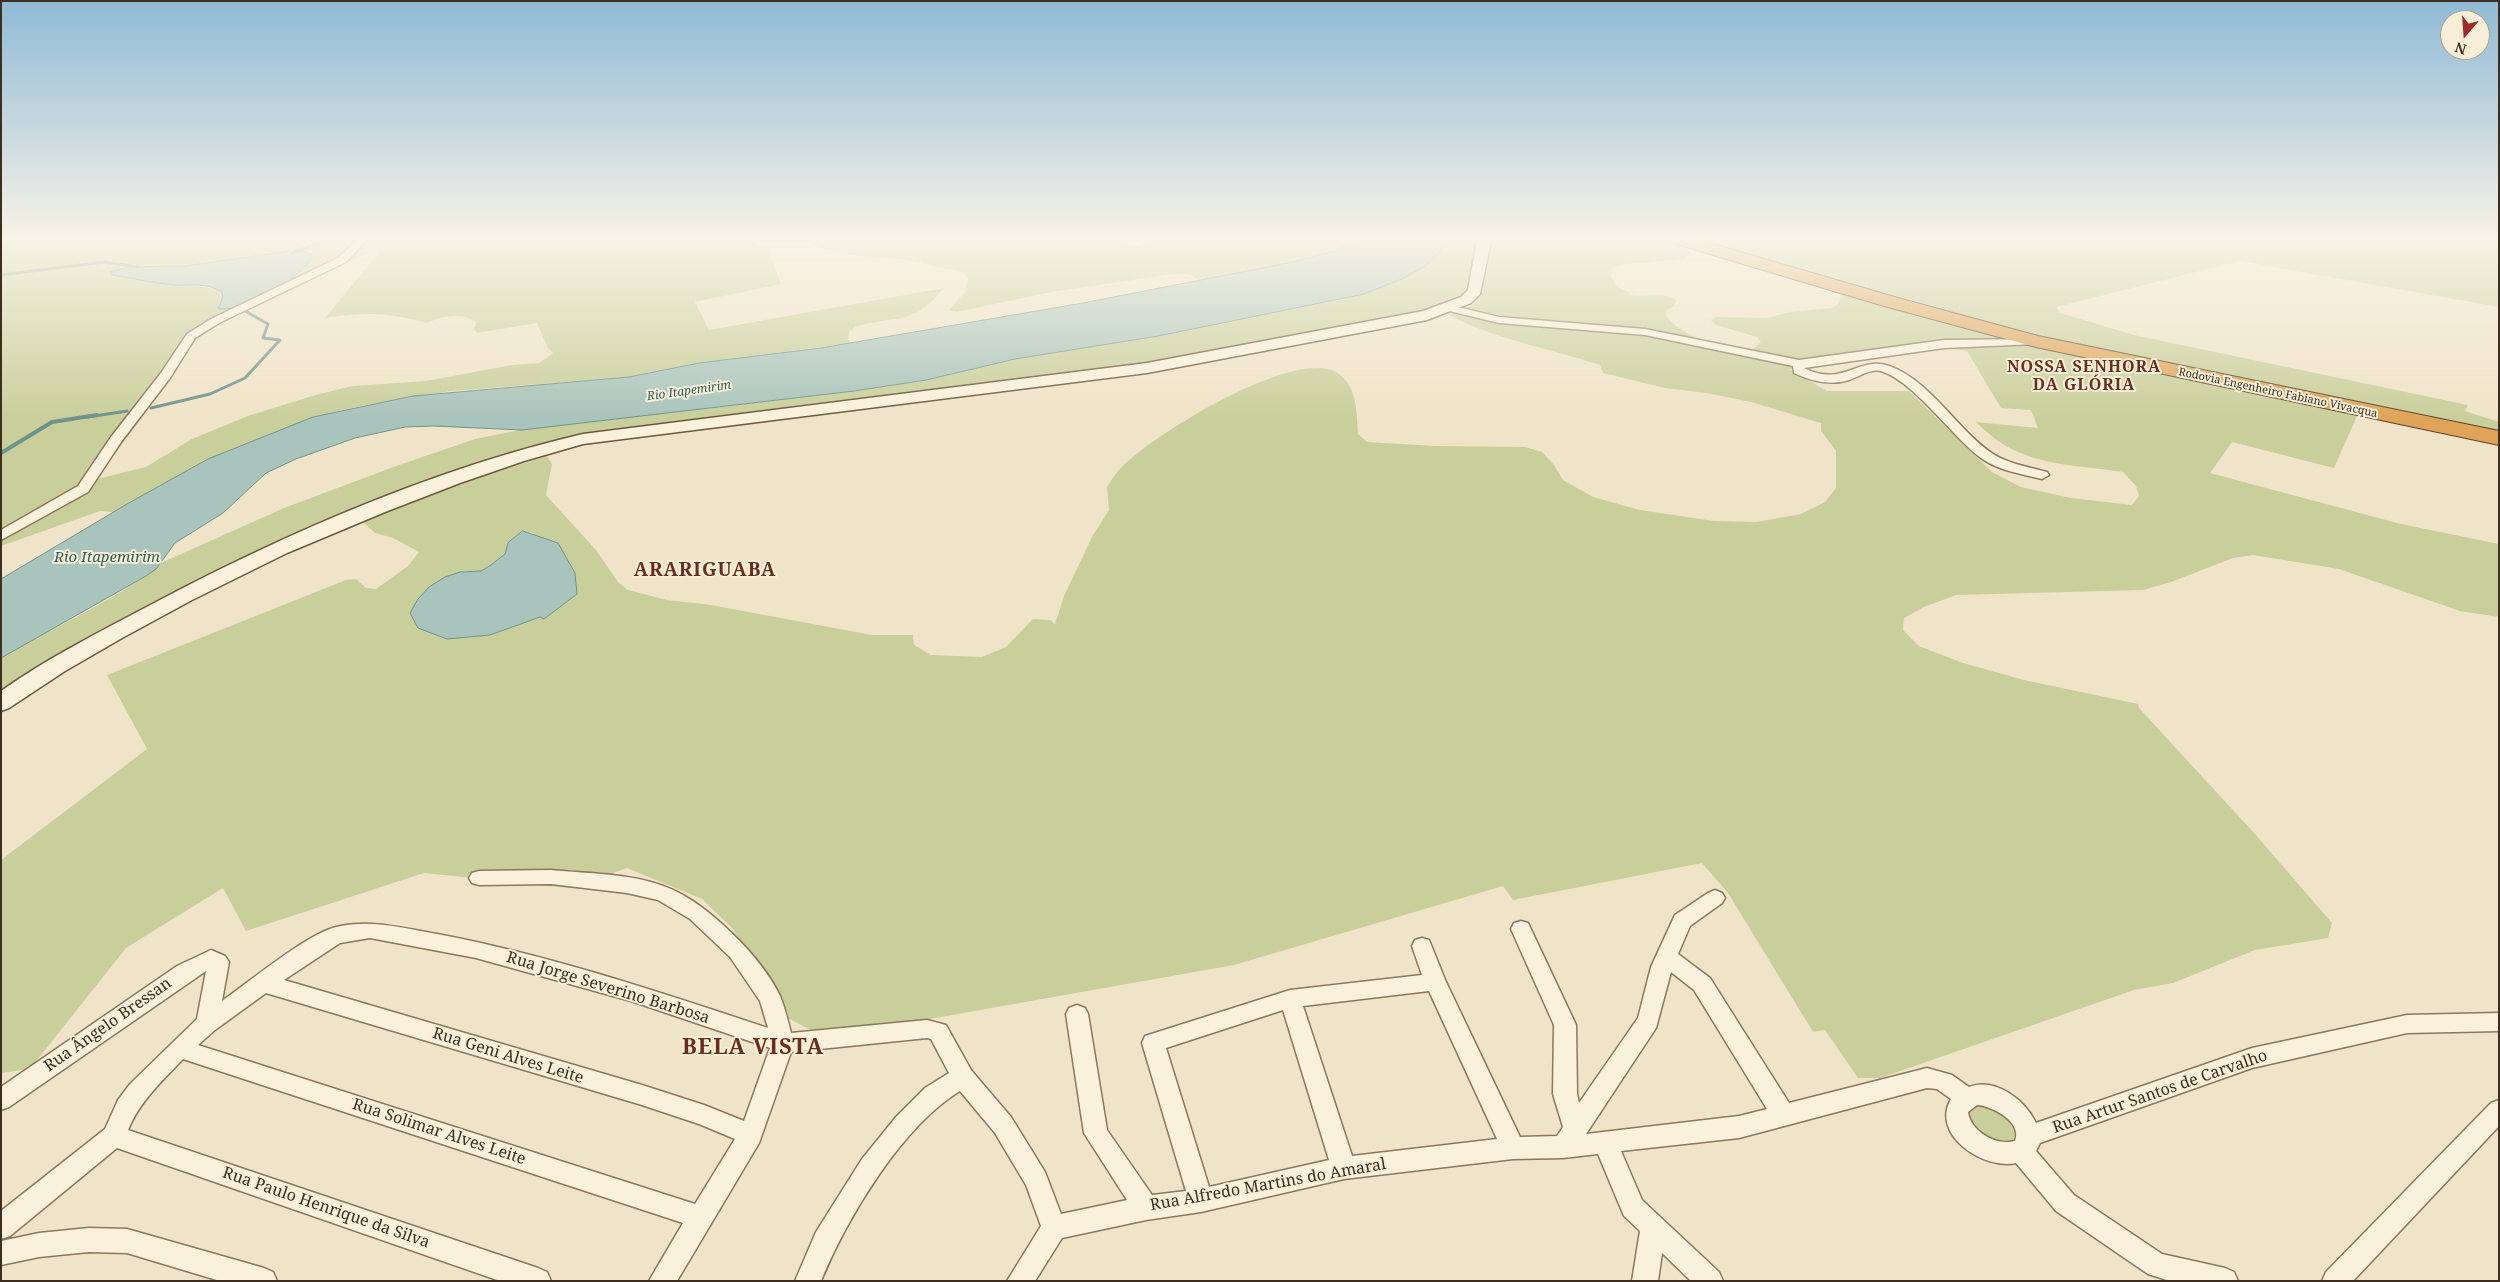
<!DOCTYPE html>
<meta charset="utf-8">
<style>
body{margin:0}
#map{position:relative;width:2500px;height:1282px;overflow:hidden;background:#f0e4c8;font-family:"Noto Serif",serif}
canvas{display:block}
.frame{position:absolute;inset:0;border:2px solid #3d2e20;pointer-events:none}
.north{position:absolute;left:2440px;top:10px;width:50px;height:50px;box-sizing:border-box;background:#f7eed8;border:1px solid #ada18e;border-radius:50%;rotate:198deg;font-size:14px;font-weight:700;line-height:20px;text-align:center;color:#3d2e20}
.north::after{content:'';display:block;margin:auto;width:18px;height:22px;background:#9e2a2b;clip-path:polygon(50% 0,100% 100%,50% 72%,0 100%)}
</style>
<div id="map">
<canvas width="2500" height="1282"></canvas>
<div class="frame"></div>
<div class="north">N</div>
</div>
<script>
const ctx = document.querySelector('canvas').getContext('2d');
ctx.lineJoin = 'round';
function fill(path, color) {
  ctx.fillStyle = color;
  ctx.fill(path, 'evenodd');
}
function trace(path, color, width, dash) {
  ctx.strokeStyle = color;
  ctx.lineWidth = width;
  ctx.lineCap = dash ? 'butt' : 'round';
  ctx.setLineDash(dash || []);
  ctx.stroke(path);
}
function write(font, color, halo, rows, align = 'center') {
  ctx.font = font + ' "Noto Serif",serif';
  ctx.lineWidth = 4;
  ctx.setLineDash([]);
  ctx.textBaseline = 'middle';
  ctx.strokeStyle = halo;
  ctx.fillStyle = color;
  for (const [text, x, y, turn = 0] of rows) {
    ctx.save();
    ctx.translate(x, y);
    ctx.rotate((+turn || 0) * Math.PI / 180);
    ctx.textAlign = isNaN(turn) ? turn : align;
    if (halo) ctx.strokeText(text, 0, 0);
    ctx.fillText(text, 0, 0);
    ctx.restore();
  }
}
const green = new Path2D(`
 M 1,240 L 752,240 L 768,250 L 781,284 L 695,302 L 709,330 L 944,288 C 911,328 897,314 855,327 L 849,332 L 848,339 L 851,343 L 699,363 L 629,377 L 451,391 L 361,406 L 313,417 L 208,459 L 113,512 L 100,511 L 1,546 ZM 292,251 L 305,268 L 284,285 L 218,308 L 223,297 L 222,292 L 217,289 L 112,275 L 116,269 L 185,266 ZM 379,252 L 325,318 C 366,312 387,312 427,323 C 440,316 463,312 476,322 L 474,329 L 477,333 L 537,323 L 548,348 L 553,353 L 539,363 L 512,365 L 426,381 L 352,386 L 312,396 L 248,416 L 192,439 L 146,467 L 97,479 L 163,387 L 197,331 L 364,255 Z
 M 806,240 L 1121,240 L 1133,246 L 1160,240 L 1356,240 C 1308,265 1251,272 1198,281 L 1190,274 L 1173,274 L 1051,292 L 957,312 L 949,310 L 965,292 L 968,279 L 964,272 C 946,270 929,264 911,261 C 871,254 844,261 806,240 Z
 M 1448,240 L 1474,240 L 1469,291 L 1453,306 L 1195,358 L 572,442 L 213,573 L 111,626 L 1,695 L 1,658 C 42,633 86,614 127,588 C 139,580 152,573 161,563 L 284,508 L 399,465 L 475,439 L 541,426 L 760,402 L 926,380 L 1015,359 L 1158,336 L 1364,294 L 1402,279 L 1424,267 L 1439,253 Z
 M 1487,240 L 1669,240 L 1684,245 L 1690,252 L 1685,259 L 1627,264 L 1613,267 L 1611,277 L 1617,287 L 1629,292 L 1630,295 C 1645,298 1665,291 1676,300 L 1674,306 L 1667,310 L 1666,315 C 1679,337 1728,350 1753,349 L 1761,342 L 1757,337 L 1716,325 L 1711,320 L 1716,317 L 1767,318 L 1790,312 L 1832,308 L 1839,303 L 1841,292 C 2010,344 2184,379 2357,416 L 2334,468 L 2232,442 L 2210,473 L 2401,524 L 2499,544 L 2499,617 L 2460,611 L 2339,569 L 2253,555 L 2233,558 L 2171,582 L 2143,590 L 1956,595 L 1924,607 L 1904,618 L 1903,630 L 1919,646 L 1963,663 L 2024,680 L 2138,704 L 2139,708 L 2255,834 L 2332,923 L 2328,938 L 2255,950 L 2173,983 L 2134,990 L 1880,1078 L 1858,1078 L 1825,1030 L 1813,1032 L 1728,893 L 1702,863 L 1513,900 L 1503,886 L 1234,965 L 924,1020 L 818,1034 L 786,1017 L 733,929 L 702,899 L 627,868 L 570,888 L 424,873 L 246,931 L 223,888 L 126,948 L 30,1069 L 1,1073 L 1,860 L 147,749 L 107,675 L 346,580 L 356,579 L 366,588 L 376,589 L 408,566 L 419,552 L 393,538 L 375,533 L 363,522 L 473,479 L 547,456 L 552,464 L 546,495 L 596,550 L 618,582 L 628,590 L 667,600 L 711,605 L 872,635 L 913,635 L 914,645 L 931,655 L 982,657 L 1006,647 L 1033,619 L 1050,620 L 1055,624 L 1064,596 L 1092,537 L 1109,510 L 1107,487 C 1112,480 1116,472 1123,466 C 1155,434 1292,349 1336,372 C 1357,384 1357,413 1358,434 L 1367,442 L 1435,446 L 1525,447 L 1542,452 L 1554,465 L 1563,480 L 1593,497 L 1640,510 L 1714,521 L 1757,522 L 1801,514 L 1825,502 L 1836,488 L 1836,451 L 1821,431 L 1821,423 L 1751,402 L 1707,393 L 1665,388 L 1603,373 L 1600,365 C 1549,348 1496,340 1449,315 L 1473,305 L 1482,295 ZM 1918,345 L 1967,351 L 2001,408 L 2031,410 L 2038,428 L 1975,422 C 1985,430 1995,440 2006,446 C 2041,466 2084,466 2123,472 L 2136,486 L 2139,496 L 2132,505 L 2071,498 L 2021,487 L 1992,472 L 1909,391 L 1827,391 L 1790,369 L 1869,357 ZM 523,531 L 533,533 L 577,594 L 544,618 L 540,617 L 490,635 L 460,572 L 481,571 L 491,565 L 505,554 L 508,543 Z
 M 1695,240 L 2499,240 L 2499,307 L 2240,261 L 2056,307 L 2060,313 L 2134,335 L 2468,405 L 2465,411 L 2499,422 L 2499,436 L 2064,344 L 1900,302 Z
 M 1976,1105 L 1991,1105 L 2016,1125 L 2017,1137 L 2014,1142 L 1992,1143 L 1971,1126 L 1968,1113 Z`);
const water = new Path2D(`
 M 1356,240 L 1448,240 L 1439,253 L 1424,267 L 1402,279 L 1364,294 L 1158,336 L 1015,359 L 926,380 L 854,391 L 522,430 L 434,426 L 405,427 L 355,438 L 296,459 L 266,473 L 223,513 L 175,543 L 156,569 L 146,576 L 1,658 L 1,579 L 127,504 L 208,459 L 313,417 L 413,396 L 629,377 L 699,363 L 821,348 L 1083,303 L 1293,262 L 1335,251 Z
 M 292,251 L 305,252 L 313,256 C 300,279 246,312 218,309 L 223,297 L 222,292 C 207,282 190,286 173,285 C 153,283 132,278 112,275 L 110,272 L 127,267 L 185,266 Z
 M 523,531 L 558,543 L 575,573 L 577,594 L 544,619 L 540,617 L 490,635 L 447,639 L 418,628 L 410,613 L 418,599 L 429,587 L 445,577 L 460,572 L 481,571 L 491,565 L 505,554 L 508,543 Z`);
const streamFar1 = new Path2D(`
 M 292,253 L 324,240
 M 1,275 L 104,262 L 138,267
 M 151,408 L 210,394 L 245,378 L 280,340 L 263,338 L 268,324 L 245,311
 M 88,417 L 127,411`);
const stream = new Path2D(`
 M 1,453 L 52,422 L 97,415`);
const street = new Path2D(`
 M 357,240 L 367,240 L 346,262 L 219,323 L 195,338 L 170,378 L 121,442 L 88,492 L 1,540 L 1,530 L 78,486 L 111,437 L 161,373 L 187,334 L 211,319 L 338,258 Z
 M 1449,305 L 1499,317 L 1645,329 L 1799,360 L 1944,340 L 2040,339 L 2042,341 L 2036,344 L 1944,348 L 1804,368 C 1844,388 1858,355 1889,366 C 1930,380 1957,430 1993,454 C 2009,464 2029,467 2047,472 L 2049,475 L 2042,479 C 2022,474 1999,471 1981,458 C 1952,437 1914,381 1881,371 C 1871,368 1858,377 1849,380 C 1830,386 1811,381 1794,373 L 1793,366 L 1645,335 L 1499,323 L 1445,310 L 1443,308 Z
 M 551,870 C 590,874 635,873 671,889 C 709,905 763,959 780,996 C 785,1008 788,1021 791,1033 L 927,1020 L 946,1025 L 971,1070 L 1011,1117 L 1045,1172 L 1061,1214 L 1127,1200 L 1084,1133 L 1066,1014 L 1069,1008 L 1077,1005 L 1085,1008 L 1088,1014 L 1107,1130 L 1152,1195 L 1186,1191 L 1142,1043 L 1145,1036 L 1290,990 L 1422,975 L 1412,946 L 1415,940 L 1422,938 L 1429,940 L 1446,982 L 1520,1137 L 1557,1136 L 1563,1127 L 1553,1094 L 1554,1025 L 1511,929 L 1514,923 L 1521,921 L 1528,923 L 1576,1025 L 1577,1094 L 1579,1103 L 1638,1018 L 1651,967 L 1675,915 L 1708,893 L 1715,890 L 1722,893 L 1725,898 L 1722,903 L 1690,926 L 1678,954 L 1710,978 L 1789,1103 L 1927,1068 L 1952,1075 L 1969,1087 C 1995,1077 2025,1100 2036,1123 L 2252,1048 L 2407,1015 L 2499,1013 L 2499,1031 L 2407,1033 L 2252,1068 L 2040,1143 L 2036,1151 L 2074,1195 L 2162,1254 L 2225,1268 L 2234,1272 L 2238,1281 L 2170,1281 L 2148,1274 L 2056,1211 L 2016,1163 C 1984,1170 1930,1135 1951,1099 L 1937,1089 L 1927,1088 L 1739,1138 L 1621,1151 L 1642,1200 L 1719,1272 L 1723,1281 L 1691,1281 L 1662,1253 L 1658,1281 L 1632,1281 L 1640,1231 L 1624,1216 L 1598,1154 L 1563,1158 L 1513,1159 L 1344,1179 L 1201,1212 L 1146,1220 L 1062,1238 L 1035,1281 L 1007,1281 L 1041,1226 L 1026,1185 L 995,1133 L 960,1091 C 902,1126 847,1218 821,1281 L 795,1281 L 816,1232 L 862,1159 L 896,1117 L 925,1088 L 949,1073 L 931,1039 L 927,1038 L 791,1052 L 759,1143 L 677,1281 L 649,1281 L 683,1223 L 183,1059 C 162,1081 140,1101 128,1130 L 538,1268 L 547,1272 L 551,1281 L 500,1281 L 117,1148 L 10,1236 L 1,1239 L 1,1211 L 105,1129 L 118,1100 L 130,1084 L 197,1019 L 206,971 L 9,1107 L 1,1110 L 1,1087 L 177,966 L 211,950 L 225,956 L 229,962 L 222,1001 C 249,982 307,934 336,927 C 371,919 402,928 437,934 C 549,955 659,992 768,1028 L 760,1001 L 730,957 L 690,919 L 658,900 L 627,893 L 551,884 L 479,885 L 472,883 L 469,878 L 472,873 L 479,871 ZM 370,938 L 476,958 L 631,1001 L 770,1048 L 744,1121 L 704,1105 L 642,1085 L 284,980 L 340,943 ZM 1671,972 L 1694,990 L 1767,1109 L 1739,1116 L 1586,1134 L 1656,1028 ZM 1429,991 L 1497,1139 L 1352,1156 L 1303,1006 ZM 266,993 L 642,1105 L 699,1124 L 735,1139 L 695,1204 L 198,1045 L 215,1030 ZM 1283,1010 L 1329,1160 L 1209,1187 L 1166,1048 ZM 1977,1105 C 1992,1106 2023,1122 2015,1141 C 1996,1146 1971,1132 1968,1112 Z
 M 2499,1100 L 2499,1126 L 2353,1281 L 2322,1281 L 2326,1272 L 2491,1103 Z
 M 89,1228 L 127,1229 L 264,1268 L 273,1272 L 277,1281 L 220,1281 L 127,1253 L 89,1252 L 39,1257 L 1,1265 L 1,1241 L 39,1233 Z`);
const secondary = new Path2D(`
 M 1477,240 L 1491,240 L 1480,294 L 1471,303 L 1427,320 L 1147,373 L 583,444 L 524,461 L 460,483 L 385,512 L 287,553 L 192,600 L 122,638 L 65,671 L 9,708 L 1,711 L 1,691 C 51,656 105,629 158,601 C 291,531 437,468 583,434 L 1147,363 L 1423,311 L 1461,297 L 1468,290 Z`);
const highway = new Path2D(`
 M 1673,240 L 1699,240 L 1898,298 L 2038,336 L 2499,431 L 2499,445 L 2036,347 L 1884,306 L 1676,244 Z`);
const farStreetnames = [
 ["Rodovia Engenheiro Fabiano Vivacqua",2278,393,12]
];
const farWaternames = [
 ["Rio Itapemirim",689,391,-8]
];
const waterNames = [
 ["Rio Itapemirim",107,558]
];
const farDistrictnames = [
 ["NOSSA SENHORA",2084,367],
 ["DA GLÓRIA",2084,385]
];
const nearStreetnames = [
 ["Rua Jorge Severino Barbosa",608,988,17],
 ["Rua Ângelo Bressan",108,1025,-35],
 ["Rua Geni Alves Leite",508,1056,17],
 ["Rua Artur Santos de Carvalho",2160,1092,-19],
 ["Rua Solimar Alves Leite",439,1132,18],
 ["Rua Alfredo Martins do Amaral",1268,1185,-10],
 ["Rua Paulo Henrique da Silva",326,1208,19]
];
const districtNames = [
 ["ARARIGUABA",705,571]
];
const nearDistrictnames = [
 ["BELA VISTA",753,1048]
];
fill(green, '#c9cf9b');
fill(water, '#a9c4bc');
trace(water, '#6f938a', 1);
trace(streamFar1, '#6f938a', 3);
trace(stream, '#6f938a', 4);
trace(street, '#8d765c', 3);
trace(secondary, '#6f573f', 3);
trace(highway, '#5b4430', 2);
fill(street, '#faf1dc');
fill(secondary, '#faf1dc');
fill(highway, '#e0a458');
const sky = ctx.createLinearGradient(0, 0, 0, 419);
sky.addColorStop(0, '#8fbad6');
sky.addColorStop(0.57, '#f8f3e6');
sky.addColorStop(1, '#f8f3e600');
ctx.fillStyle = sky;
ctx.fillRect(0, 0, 2500, 419);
write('11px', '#3d2e20', '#f7eed8', farStreetnames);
write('italic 12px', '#2f5d5a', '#f7eed8', farWaternames);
write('italic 15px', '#2f5d5a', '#f7eed8', waterNames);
ctx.letterSpacing = '1px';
write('bold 16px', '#6b2e1e', '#f7eed8', farDistrictnames);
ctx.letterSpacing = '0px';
write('16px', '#3d2e20', '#f7eed8', nearStreetnames);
ctx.letterSpacing = '1px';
write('bold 19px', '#6b2e1e', '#f7eed8', districtNames);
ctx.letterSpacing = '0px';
ctx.letterSpacing = '1px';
write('bold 22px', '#6b2e1e', '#f7eed8', nearDistrictnames);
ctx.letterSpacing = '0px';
</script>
